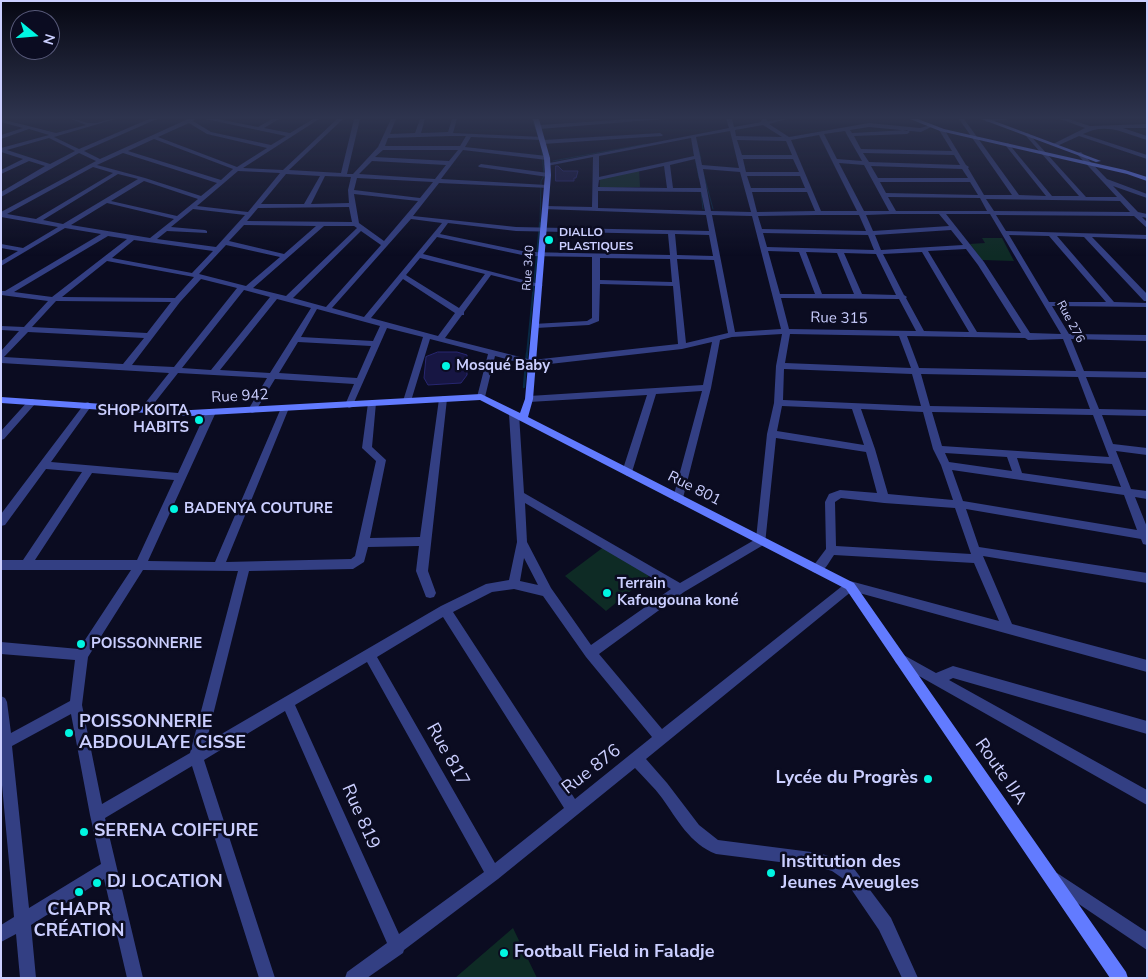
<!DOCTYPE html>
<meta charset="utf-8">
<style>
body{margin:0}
#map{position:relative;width:1148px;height:979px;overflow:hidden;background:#0b0c21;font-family:"Nunito Sans",sans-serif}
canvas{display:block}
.frame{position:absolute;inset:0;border:2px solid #cbcfff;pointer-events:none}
.north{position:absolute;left:10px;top:10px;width:50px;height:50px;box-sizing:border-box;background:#0b0c21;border:1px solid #585a7a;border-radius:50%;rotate:107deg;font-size:14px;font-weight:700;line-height:20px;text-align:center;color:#cbcfff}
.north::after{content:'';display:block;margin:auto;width:18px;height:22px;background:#00f6e2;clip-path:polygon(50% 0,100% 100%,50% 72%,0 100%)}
</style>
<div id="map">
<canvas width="1148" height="979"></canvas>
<div class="frame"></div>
<div class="north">N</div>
</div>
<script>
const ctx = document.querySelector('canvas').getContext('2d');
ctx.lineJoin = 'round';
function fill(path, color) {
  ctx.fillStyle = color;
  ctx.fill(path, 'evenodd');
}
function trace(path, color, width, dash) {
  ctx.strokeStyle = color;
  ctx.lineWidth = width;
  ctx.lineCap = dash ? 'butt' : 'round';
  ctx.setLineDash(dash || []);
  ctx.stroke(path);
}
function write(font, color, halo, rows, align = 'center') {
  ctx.font = font + ' "Nunito Sans",sans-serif';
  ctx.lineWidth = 5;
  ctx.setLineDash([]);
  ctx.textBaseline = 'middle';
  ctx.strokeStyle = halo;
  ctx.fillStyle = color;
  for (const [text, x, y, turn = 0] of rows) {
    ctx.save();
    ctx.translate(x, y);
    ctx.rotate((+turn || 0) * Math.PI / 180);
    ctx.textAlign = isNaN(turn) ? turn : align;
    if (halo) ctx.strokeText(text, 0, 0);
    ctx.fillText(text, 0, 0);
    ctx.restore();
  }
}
const green = new Path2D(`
 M 639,170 L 640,187 L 600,188 L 600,179 Z
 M 982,238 L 1002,238 L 1014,261 L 982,260 L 970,244 L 985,243 Z
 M 605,546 L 649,576 L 606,611 L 565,576 Z
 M 513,928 L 537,978 L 455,978 Z`);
const streamFar2 = new Path2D(`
 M 532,119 L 541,143
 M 696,140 L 701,159
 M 694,152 L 699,178
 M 553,161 L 646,144
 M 703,172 L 713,209
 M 701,191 L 703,209
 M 540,224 L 541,181 L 544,176 L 542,151`);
const streamFar1 = new Path2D(`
 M 527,354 L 540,223`);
const stream = new Path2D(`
 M 524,387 L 527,353`);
const building = new Path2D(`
 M 556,166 L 558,166 L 563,171 L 578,171 L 576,178 L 574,178 L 574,181 L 556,181 Z
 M 438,352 L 457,352 L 467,355 L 467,375 L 461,383 L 428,385 L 424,378 L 426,357 Z`);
const street = new Path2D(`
 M 1,119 L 56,133 L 86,125 L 71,119 C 78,119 84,123 91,123 C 98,124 107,119 115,119 L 54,137 L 79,149 L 149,119 L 157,119 L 84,151 L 100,159 L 188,119 L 195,119 L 193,121 L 211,132 L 271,145 L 286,136 L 205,119 L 218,119 L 258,127 L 272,119 L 279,119 L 264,128 L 290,133 L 313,119 L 319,119 L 243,168 L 283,170 L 337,119 L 343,119 L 289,170 L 341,173 L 354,119 L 360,119 L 347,174 L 353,174 L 378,147 L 391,119 L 396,119 L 390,134 L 415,133 L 420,119 L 425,119 L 421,133 L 448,132 L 452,119 L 457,119 L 453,133 L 544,137 L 544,139 L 542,140 L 471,137 L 465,147 L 547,156 L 550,158 L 547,160 L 463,150 L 441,179 L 547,185 L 549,186 L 549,188 L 439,183 L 413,216 L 516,227 L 709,231 L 706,215 L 543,209 L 543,207 L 545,206 L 592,207 L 593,157 L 547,166 L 544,164 L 729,128 L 726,119 L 732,119 L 734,127 L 761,122 L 762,119 L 766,119 L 767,121 L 787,119 L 769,124 L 789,137 L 869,123 L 920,128 L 931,125 L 931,127 L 921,132 L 869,127 L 850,130 L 852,133 L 907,130 L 910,132 L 907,134 L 854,136 L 861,149 L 952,151 L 939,130 L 944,129 L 966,165 L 969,167 L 968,168 L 984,195 L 1012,195 L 959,119 L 964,119 L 1019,195 L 1046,196 L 1006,146 L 1006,144 L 1008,143 L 1052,196 L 1079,196 L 1026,136 L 1025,135 L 1028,133 L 1086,197 L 1117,197 L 1076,153 L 1081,152 L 1107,179 L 1147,194 L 1147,198 L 1113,186 L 1138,212 L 1147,214 L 1147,218 L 1142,217 L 1147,222 L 1147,228 L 1134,216 L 996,215 L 1006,231 L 1147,235 L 1147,239 L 1092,237 L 1147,294 L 1147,301 L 1144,301 L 1084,237 L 1057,236 L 1114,302 L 1147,303 L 1147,307 L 1052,306 L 1069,334 L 1147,335 L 1147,341 L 1071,339 L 1084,371 L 1147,372 L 1147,378 L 1086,377 L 1099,409 L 1147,410 L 1147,416 L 1102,415 L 1113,444 L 1147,448 L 1147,455 L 1116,451 L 1131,489 L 1147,491 L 1147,499 L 1135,497 L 1147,527 L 1147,545 L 1143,544 L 1141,539 L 966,509 L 979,547 L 1147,573 L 1147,583 L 983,556 L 1012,624 L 1147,660 L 1147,672 L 852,591 L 646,759 L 667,783 L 699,825 L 718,840 L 819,853 L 841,860 L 855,870 L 891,918 L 918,978 L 902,978 L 879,930 L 845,880 L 832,871 L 819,867 L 716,854 C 690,844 677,819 662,798 C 654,787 644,778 635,768 L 498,879 L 404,950 L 403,953 L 367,978 L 345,978 L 347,972 L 387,943 L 285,711 L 204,760 L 275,978 L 259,978 L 192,766 L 105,818 L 143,978 L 127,978 L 104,879 L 31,925 L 36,978 L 20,978 L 16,934 L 1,942 L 1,925 L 14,917 L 1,774 L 1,696 L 5,698 L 7,702 L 11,733 L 70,701 L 75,660 L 1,654 L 1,642 L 79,649 L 131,570 L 1,570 L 1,560 L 23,560 L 82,472 L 46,469 L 5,525 L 1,526 L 1,514 L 85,403 L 88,402 L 92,405 L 51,462 L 178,473 L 206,412 L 208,410 L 214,410 L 216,412 L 148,561 L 215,562 L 281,408 L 285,405 L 288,406 L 289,408 L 226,562 L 351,559 L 355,556 L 376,461 L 362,448 L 368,403 L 372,400 L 376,403 L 372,447 L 386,460 L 370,538 L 420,537 L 439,399 L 443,396 L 447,399 L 428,571 L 436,593 L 434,597 L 430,598 L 426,597 L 416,571 L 419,546 L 368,547 L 364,562 L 353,569 L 249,571 L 206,743 L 441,606 L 486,584 L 509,580 L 517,542 L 509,414 L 511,412 L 514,411 L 519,414 L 524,493 L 680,583 L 756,539 L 767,434 L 774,403 L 776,366 L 782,334 L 732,337 L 720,340 L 711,388 L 683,498 L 682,501 L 674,501 L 673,498 L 702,391 L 656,394 L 632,472 L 627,476 L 622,472 L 647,395 L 529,402 L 525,399 L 529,396 L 703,385 L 712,342 L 682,349 L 532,366 L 495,356 L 485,397 L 481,400 L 477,397 L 488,354 L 430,339 L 411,401 L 407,404 L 403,401 L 423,337 L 387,328 L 352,407 L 349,408 L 345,405 L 354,384 L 275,379 L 255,412 L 252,413 L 248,410 L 267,378 L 178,373 L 148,411 L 145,412 L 141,409 L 142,407 L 169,373 L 1,363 L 1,351 L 19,331 L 1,330 L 1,326 L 24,327 L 48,301 L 1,295 L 1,291 L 5,291 L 101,234 L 65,228 L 1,266 L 1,261 L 18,251 L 1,248 L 1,244 L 23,248 L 58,227 L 1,217 L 1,212 L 96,161 L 79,153 L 1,197 L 1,192 L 45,166 L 29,161 L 1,174 L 1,170 L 23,159 L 1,152 L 1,148 L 49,135 L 29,129 L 1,139 L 1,135 L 23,128 L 1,122 ZM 189,123 L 207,134 L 267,148 L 237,167 L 158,137 ZM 763,125 L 782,137 L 736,136 L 735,130 ZM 730,131 L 739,168 L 702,165 L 696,137 ZM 845,131 L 847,135 L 862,161 L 837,159 L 824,134 ZM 819,135 L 857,211 L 821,211 L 791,140 ZM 450,136 L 466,136 L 460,146 L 385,146 L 388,138 ZM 49,138 L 75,151 L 50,164 L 7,150 ZM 691,138 L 694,156 L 599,177 L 599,156 ZM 154,139 L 233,169 L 221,180 L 128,151 ZM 737,140 L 786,141 L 792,155 L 742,155 ZM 383,150 L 458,150 L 449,161 L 375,157 ZM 123,153 L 217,183 L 201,196 L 145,178 L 97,165 ZM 863,153 L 954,155 L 960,165 L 869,162 ZM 695,159 L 701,188 L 673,188 L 670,165 ZM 743,159 L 793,159 L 799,172 L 746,172 ZM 372,161 L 446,165 L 435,179 L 359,174 ZM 839,163 L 864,165 L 889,211 L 864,211 ZM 664,166 L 667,188 L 598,187 L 599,180 ZM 871,166 L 962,169 L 968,178 L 878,178 ZM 93,167 L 113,173 L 36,219 L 7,214 ZM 703,169 L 740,172 L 751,212 L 711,211 ZM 238,171 L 280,173 L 248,212 L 197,206 ZM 118,174 L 138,179 L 63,224 L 43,220 ZM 286,174 L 320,176 L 304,204 L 261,204 ZM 325,176 L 351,177 L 348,190 L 349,203 L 311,204 ZM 747,176 L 800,176 L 805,188 L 751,188 ZM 357,178 L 433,182 L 420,198 L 354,190 ZM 144,181 L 198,199 L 177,216 L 111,201 ZM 880,182 L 970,182 L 978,195 L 886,193 ZM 598,191 L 701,192 L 705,211 L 598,208 ZM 752,192 L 807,192 L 815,211 L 757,212 ZM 354,194 L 418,201 L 384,241 L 359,223 ZM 888,197 L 980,198 L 987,211 L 896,211 ZM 986,199 L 1120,201 L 1130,212 L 994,211 ZM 107,203 L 174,219 L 150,238 L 71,225 ZM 349,207 L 352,222 L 247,221 L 258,208 ZM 193,209 L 245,215 L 216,247 L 157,239 L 167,231 L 207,233 L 207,231 L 205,230 L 171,227 ZM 892,214 L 939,214 L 949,226 L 873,231 L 866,215 ZM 946,214 L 990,214 L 1061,334 L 1030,333 L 984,262 ZM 712,215 L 752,216 L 781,329 L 735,332 ZM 817,215 L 859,215 L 866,231 L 762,229 L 758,216 ZM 411,219 L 442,223 L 364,317 L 332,308 ZM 448,223 L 516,231 L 668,234 L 670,255 L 527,252 L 440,234 ZM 244,225 L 316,226 L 284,254 L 229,241 ZM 324,226 L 354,226 L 357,228 L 286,296 L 253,288 ZM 951,230 L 963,245 L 881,250 L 875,235 ZM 361,231 L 381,245 L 326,307 L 293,298 ZM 763,233 L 868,235 L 874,250 L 767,247 ZM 675,234 L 709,235 L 713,256 L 677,255 ZM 1009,235 L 1049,236 L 1106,302 L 1049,302 ZM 108,236 L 127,239 L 52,297 L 14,292 ZM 437,237 L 527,256 L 592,257 L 592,318 L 587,321 L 533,324 L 533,328 L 536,328 L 589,325 L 599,321 L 600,284 L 673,286 L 678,344 L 532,360 L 445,338 L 462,315 L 464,315 L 464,312 L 491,275 L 539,287 L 543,285 L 423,254 ZM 134,240 L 213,251 L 192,273 L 112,258 ZM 226,245 L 280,257 L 246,286 L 199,274 ZM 966,249 L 978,265 L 1021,333 L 977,332 L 928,251 ZM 768,251 L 799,252 L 815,294 L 780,294 ZM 806,252 L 837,253 L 854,294 L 822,294 ZM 922,252 L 969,332 L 924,331 L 906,298 L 907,297 L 904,295 L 883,254 ZM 844,253 L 876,254 L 896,295 L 862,294 ZM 420,258 L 485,274 L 459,308 L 406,275 ZM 600,258 L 670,259 L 672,282 L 600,280 ZM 677,259 L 714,260 L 728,333 L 686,343 ZM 107,261 L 194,277 L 175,298 L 62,297 ZM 201,279 L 237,288 L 174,367 L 132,365 L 180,302 ZM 403,279 L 455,313 L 438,336 L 371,318 ZM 244,290 L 270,297 L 211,370 L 182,368 ZM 781,298 L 899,299 L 916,331 L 789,329 ZM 277,299 L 311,308 L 270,373 L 220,370 ZM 56,301 L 171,302 L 147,333 L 32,327 ZM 317,309 L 380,326 L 373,341 L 301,337 ZM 28,332 L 144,338 L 123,364 L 4,357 ZM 790,334 L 899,336 L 911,368 L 785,363 ZM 907,336 L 1025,338 L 1028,340 L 1063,339 L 1076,371 L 919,368 ZM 298,342 L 371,346 L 357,378 L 279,373 ZM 784,369 L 912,374 L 921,406 L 783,400 ZM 921,374 L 1078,377 L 1090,409 L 930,406 ZM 782,406 L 852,409 L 864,445 L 777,431 ZM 861,409 L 923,412 L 933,449 L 941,465 L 953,500 L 888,494 L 875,449 ZM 932,412 L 1093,415 L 1109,457 L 942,446 ZM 776,438 L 866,452 L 877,493 L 840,490 L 829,494 L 825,502 L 826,549 L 811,569 L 813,572 C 823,576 829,562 834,555 L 974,563 L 999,621 L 850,581 L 846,583 L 662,729 L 599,654 L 684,592 L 765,544 ZM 945,453 L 1007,457 L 1012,471 L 949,462 ZM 1017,458 L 1112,464 L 1121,487 L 1022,473 ZM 952,470 L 1124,495 L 1137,530 L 963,501 ZM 92,473 L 174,480 L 137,560 L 35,560 ZM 841,498 L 884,503 L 955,508 L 971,554 L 836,546 L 835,502 ZM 525,503 L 671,589 L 591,645 L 551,588 L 527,542 ZM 524,558 L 538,585 L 520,581 ZM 143,570 L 238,571 L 190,753 L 102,804 L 82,705 L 88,657 ZM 514,589 L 543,596 L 586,657 L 652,737 L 575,799 L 453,612 L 492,592 ZM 443,617 L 564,808 L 495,863 L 377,657 ZM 367,662 L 484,872 L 399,934 L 295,705 ZM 71,714 L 90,815 L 101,864 L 29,908 L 12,746 Z
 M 631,119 L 664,119 L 539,129 L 536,127 L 539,125 Z
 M 988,119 L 1009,119 L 986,122 L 985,121 Z
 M 1060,119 L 1069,119 L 1090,126 L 1147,124 L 1147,128 L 1123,128 L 1147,136 L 1147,140 C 1124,133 1106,122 1083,134 L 1147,155 L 1147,159 L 1079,136 L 1057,146 L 1053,146 L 1053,144 L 1085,128 Z
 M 660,133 L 663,135 L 662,136 L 543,144 L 540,142 L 543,140 Z
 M 481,164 L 548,173 L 551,175 L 548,177 L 479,167 L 478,166 Z
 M 32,399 L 35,400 L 36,402 L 35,404 L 4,439 L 1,440 L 1,431 L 29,400 Z
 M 900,653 L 936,673 L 953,666 L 1147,721 L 1147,734 L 953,678 L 949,680 L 1147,790 L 1147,805 L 896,663 L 894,659 L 896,655 Z
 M 1057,873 L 1147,932 L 1147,950 L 1052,886 L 1049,881 L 1052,876 Z`);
const secondary = new Path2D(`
 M 533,119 L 539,119 L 550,158 L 551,175 L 533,399 L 528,417 L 854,583 L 1126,972 L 1128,978 L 1110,978 L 846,589 L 480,400 L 191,416 L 1,403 L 1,397 L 191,410 L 481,394 L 520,413 L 525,399 L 545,175 L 544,158 Z
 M 910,119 L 918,119 L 944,129 L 1125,170 L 1147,177 L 1147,181 L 1127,174 L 940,131 Z
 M 981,119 L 989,119 L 1101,161 L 1096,162 Z`);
const markers = [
 [549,240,5,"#00f6e2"],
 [446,366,5,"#00f6e2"],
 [199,420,5,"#00f6e2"],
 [174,509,5,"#00f6e2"],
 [607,593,5,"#00f6e2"],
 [81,644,5,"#00f6e2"],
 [69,733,5,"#00f6e2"],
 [928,779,5,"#00f6e2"],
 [84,832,5,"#00f6e2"],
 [771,873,5,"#00f6e2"],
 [97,883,5,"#00f6e2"],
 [79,892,5,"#00f6e2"],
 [504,953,5,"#00f6e2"]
];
const farPoinames = [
 ["DIALLO",559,233],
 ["PLASTIQUES",559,247]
];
const farStreetnames = [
 ["Rue 340",529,268,-86],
 ["Rue 276",1070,322,62]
];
const streetNames = [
 ["Rue 315",839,319,1],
 ["Rue 942",240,397,-3],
 ["Rue 801",694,489,27]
];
const poiNames = [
 ["Mosqué Baby",456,366],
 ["SHOP KOITA",189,411,"right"],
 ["HABITS",189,428,"right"],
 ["BADENYA COUTURE",184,509],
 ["Terrain",617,584],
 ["Kafougouna koné",617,601],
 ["POISSONNERIE",91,644]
];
const nearPoinames = [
 ["POISSONNERIE",79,723],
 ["ABDOULAYE CISSE",79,744],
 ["Lycée du Progrès",918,779,"right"],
 ["SERENA COIFFURE",94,832],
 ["Institution des",781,863],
 ["Jeunes Aveugles",781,884],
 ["DJ LOCATION",107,883],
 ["CHAPR",79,911,"center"],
 ["CRÉATION",79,932,"center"],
 ["Football Field in Faladje",514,953]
];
const nearStreetnames = [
 ["Rue 817",447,755,61],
 ["Rue 876",592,770,-38],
 ["Route IJA",1000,772,55],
 ["Rue 819",360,817,66]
];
fill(green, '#0e2b25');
trace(streamFar2, '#082843', 1);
trace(streamFar1, '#082843', 2);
trace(stream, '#082843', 2.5);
fill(building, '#171643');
trace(building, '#282771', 1);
fill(street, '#333f83');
fill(secondary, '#627bff');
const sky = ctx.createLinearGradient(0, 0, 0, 256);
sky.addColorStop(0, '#060712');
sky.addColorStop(0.46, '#2e344e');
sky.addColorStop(1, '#2e344e00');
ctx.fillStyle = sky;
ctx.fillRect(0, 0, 1148, 256);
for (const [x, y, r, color] of markers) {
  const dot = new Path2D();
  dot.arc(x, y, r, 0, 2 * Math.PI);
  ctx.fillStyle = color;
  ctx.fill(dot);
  trace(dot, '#0b0c21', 2);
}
write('bold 12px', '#cbcfff', '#0b0c21', farPoinames, 'left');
write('12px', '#cbcfff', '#0b0c21', farStreetnames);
write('15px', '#cbcfff', '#0b0c21', streetNames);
write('bold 15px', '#cbcfff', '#0b0c21', poiNames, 'left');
write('bold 18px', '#cbcfff', '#0b0c21', nearPoinames, 'left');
write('18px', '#cbcfff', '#0b0c21', nearStreetnames);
</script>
